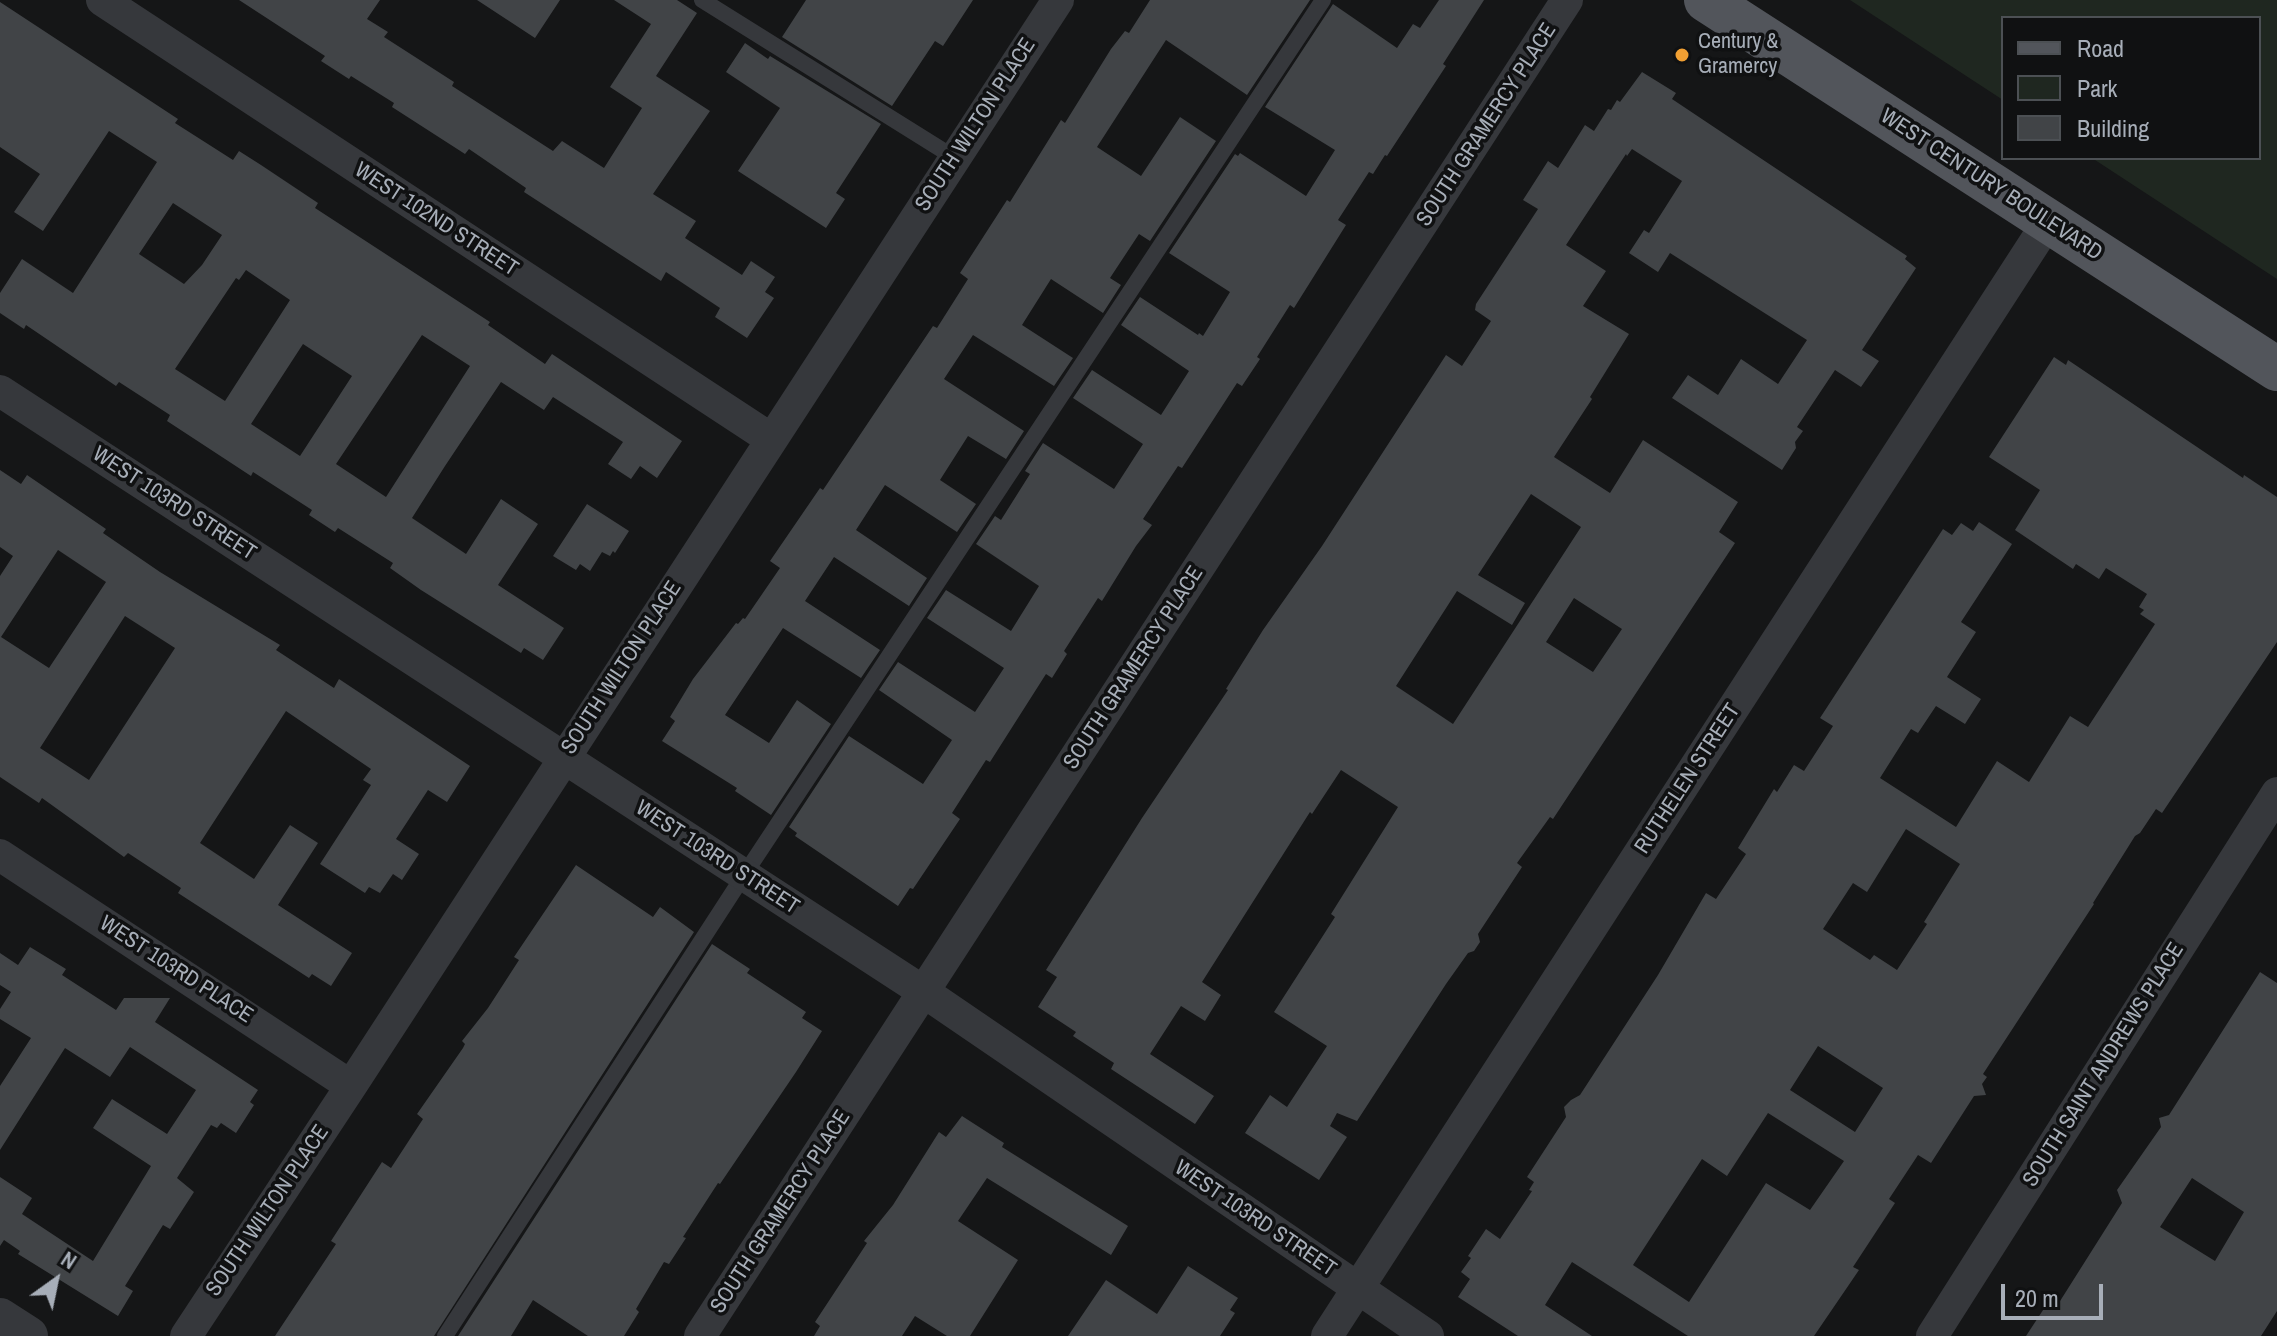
<!DOCTYPE html>
<style>
body{margin:0}
#map{position:relative;width:2277px;height:1336px;overflow:hidden;background:#151617;font-family:"Archivo Narrow",sans-serif}
canvas{display:block}
.legend{position:absolute;left:2001px;top:16px;width:260px;height:144px;box-sizing:border-box;background:#101112;border:2px solid #4c5054;margin:0;padding:10px 14px;list-style:none;font-size:24px;color:#a7aeb8}
.legend li{display:flex;align-items:center;gap:16px;height:40px}
.legend b{width:40px;border:2px solid #4c5054}
.north{position:absolute;left:16px;top:1240px;width:80px;height:80px;-webkit-text-stroke:6px #101112;paint-order:stroke;rotate:33deg;font-size:22px;font-weight:700;line-height:32px;text-align:center;color:#a7aeb8}
.north::after{content:'';display:block;margin:auto;width:28px;height:36px;background:#a7aeb8;clip-path:polygon(50% 0,100% 100%,50% 72%,0 100%)}
.scale{position:absolute;left:2001px;top:1284px;width:102px;height:36px;box-sizing:border-box;border:4px solid #a7aeb8;border-top:0;padding-left:10px;font-size:24px;line-height:28px;white-space:nowrap;color:#a7aeb8;-webkit-text-stroke:6px #101112;paint-order:stroke}
</style>
<div id="map">
<canvas width="2277" height="1336"></canvas>
<ul class="legend">
<li><b style="height:10px;background:#52555b"></b>Road</li>
<li><b style="height:22px;background:#1f2720"></b>Park</li>
<li><b style="height:22px;background:#414447"></b>Building</li>
</ul>
<div class="north">N</div>
<div class="scale">20 m</div>
</div>
<script>
const ctx = document.querySelector('canvas').getContext('2d');
ctx.lineJoin = 'round';
function fill(path, color) {
  ctx.fillStyle = color;
  ctx.fill(path, 'evenodd');
}
function trace(path, color, width, dash) {
  ctx.strokeStyle = color;
  ctx.lineWidth = width;
  ctx.lineCap = dash ? 'butt' : 'round';
  ctx.setLineDash(dash || []);
  ctx.stroke(path);
}
function write(font, color, halo, rows, align = 'center') {
  ctx.font = font + ' "Archivo Narrow",sans-serif';
  ctx.lineWidth = 7;
  ctx.setLineDash([]);
  ctx.textBaseline = 'middle';
  ctx.strokeStyle = halo;
  ctx.fillStyle = color;
  for (const [text, x, y, turn = 0] of rows) {
    ctx.save();
    ctx.translate(x, y);
    ctx.rotate((+turn || 0) * Math.PI / 180);
    ctx.textAlign = isNaN(turn) ? turn : align;
    if (halo) ctx.strokeText(text, 0, 0);
    ctx.fillText(text, 0, 0);
    ctx.restore();
  }
}
const green = new Path2D(`
 M 1850,0 L 2277,0 L 2277,279 L 2092,158 L 2259,158 L 2259,18 L 2003,18 L 2003,100 Z`);
const building = new Path2D(`
 M 239,0 L 380,0 L 367,19 L 388,32 L 384,37 L 454,82 L 452,86 L 553,151 L 562,141 L 604,168 L 642,108 L 610,87 L 651,24 L 614,0 L 677,0 L 697,13 L 656,76 L 710,111 L 653,194 L 696,221 L 685,238 L 742,275 L 751,261 L 775,277 L 765,292 L 774,298 L 747,338 L 715,317 L 720,308 L 666,272 L 661,281 L 524,192 L 526,188 L 469,149 L 465,154 L 392,107 L 394,103 L 351,76 L 349,79 L 321,61 L 325,56 Z
 M 477,0 L 560,0 L 535,38 Z
 M 806,0 L 973,0 L 943,46 L 935,41 L 892,106 L 782,37 Z
 M 1150,0 L 1310,0 L 1247,95 L 1166,40 L 1097,147 L 1141,176 L 1180,117 L 1216,141 L 1150,241 L 1139,234 L 1110,278 L 1121,285 L 1103,313 L 1051,279 L 1022,325 L 1073,358 L 1054,386 L 973,335 L 944,379 L 1024,431 L 1006,459 L 968,436 L 940,480 L 976,504 L 957,532 L 885,485 L 856,530 L 927,578 L 909,606 L 834,557 L 805,601 L 880,650 L 861,678 L 783,628 L 725,715 L 769,743 L 797,700 L 831,724 L 771,815 L 735,791 L 737,788 L 662,741 L 675,721 L 670,717 L 693,679 L 736,623 L 738,624 L 743,618 L 745,619 L 780,568 L 770,561 L 820,488 L 823,490 L 933,326 L 937,328 L 968,279 L 960,273 L 1007,200 L 1010,202 L 1061,120 L 1065,123 L 1111,49 L 1125,31 L 1129,33 Z
 M 1439,0 L 1484,0 L 1443,64 L 1446,66 L 1387,156 L 1385,155 L 1373,174 L 1369,172 L 1338,220 L 1346,225 L 1294,308 L 1290,305 L 1257,357 L 1260,359 L 1242,386 L 1237,383 L 1182,468 L 1178,466 L 1143,519 L 1152,525 L 1136,546 L 1102,601 L 1098,598 L 1064,651 L 1067,654 L 1052,678 L 1046,674 L 990,762 L 986,760 L 952,813 L 960,819 L 913,889 L 910,888 L 898,906 L 795,836 L 797,833 L 789,827 L 849,736 L 923,784 L 952,740 L 879,690 L 898,662 L 975,712 L 1004,668 L 927,618 L 946,590 L 1011,631 L 1039,586 L 976,544 L 995,516 L 1001,520 L 1030,474 L 1025,471 L 1043,443 L 1114,489 L 1143,444 L 1073,398 L 1092,370 L 1161,415 L 1189,371 L 1121,325 L 1140,297 L 1198,335 L 1199,333 L 1203,336 L 1230,292 L 1169,253 L 1235,154 L 1238,156 L 1240,153 L 1306,196 L 1335,150 L 1265,107 L 1333,4 L 1397,48 L 1413,24 L 1420,28 Z
 M 0,2 L 178,119 L 175,123 L 233,160 L 239,151 L 261,165 L 318,203 L 315,208 L 490,322 L 488,325 L 545,364 L 552,354 L 682,441 L 657,478 L 640,466 L 631,479 L 608,464 L 623,442 L 553,397 L 544,410 L 501,382 L 445,466 L 412,518 L 466,554 L 501,499 L 538,524 L 498,585 L 564,628 L 543,660 L 524,648 L 521,653 L 421,590 L 390,568 L 393,563 L 338,528 L 335,532 L 309,515 L 312,510 L 253,472 L 251,476 L 167,421 L 170,415 L 119,382 L 116,386 L 26,325 L 24,329 L 0,313 L 0,293 L 22,259 L 73,293 L 157,162 L 109,131 L 43,231 L 14,212 L 40,174 L 0,147 ZM 173,203 L 222,235 L 202,265 L 184,284 L 139,254 ZM 246,270 L 290,300 L 225,401 L 175,369 L 236,278 L 239,280 ZM 422,335 L 470,366 L 386,497 L 336,464 ZM 303,344 L 352,376 L 300,456 L 251,424 Z
 M 745,43 L 768,59 L 770,56 L 881,124 L 836,193 L 845,199 L 826,228 L 738,171 L 780,108 L 726,72 Z
 M 1642,72 L 1676,93 L 1672,99 L 1907,256 L 1905,259 L 1916,268 L 1862,350 L 1879,361 L 1861,387 L 1835,370 L 1797,427 L 1803,431 L 1795,442 L 1796,448 L 1782,470 L 1672,398 L 1688,375 L 1718,395 L 1741,359 L 1778,384 L 1807,340 L 1670,253 L 1658,272 L 1629,253 L 1644,230 L 1649,233 L 1682,181 L 1632,149 L 1627,156 L 1626,154 L 1566,245 L 1606,271 L 1583,306 L 1629,334 L 1590,397 L 1592,399 L 1554,457 L 1610,493 L 1643,440 L 1738,502 L 1719,532 L 1735,543 L 1553,819 L 1550,817 L 1517,863 L 1522,867 L 1478,934 L 1480,942 L 1474,951 L 1468,953 L 1446,984 L 1357,1121 L 1337,1113 L 1330,1126 L 1347,1137 L 1319,1180 L 1245,1133 L 1270,1095 L 1287,1107 L 1327,1046 L 1274,1012 L 1335,917 L 1331,914 L 1398,807 L 1341,770 L 1312,814 L 1310,812 L 1202,982 L 1221,995 L 1205,1021 L 1181,1006 L 1150,1054 L 1214,1096 L 1195,1124 L 1111,1069 L 1114,1063 L 1073,1036 L 1076,1032 L 1038,1007 L 1057,977 L 1046,970 L 1142,818 L 1228,690 L 1226,689 L 1263,630 L 1322,546 L 1446,355 L 1462,366 L 1491,321 L 1475,310 L 1476,304 L 1538,209 L 1523,200 L 1548,161 L 1558,168 L 1585,125 L 1594,131 L 1608,109 L 1611,110 L 1617,100 L 1620,102 ZM 1531,494 L 1581,527 L 1453,724 L 1396,686 L 1457,591 L 1512,625 L 1525,603 L 1478,575 ZM 1574,598 L 1622,629 L 1593,672 L 1546,642 Z
 M 2054,357 L 2066,365 L 2068,360 L 2243,478 L 2244,475 L 2277,497 L 2277,642 L 2162,813 L 2156,809 L 2140,833 L 2135,836 L 2093,903 L 2094,904 L 1983,1074 L 1987,1077 L 1982,1084 L 1986,1095 L 1974,1096 L 1931,1163 L 1918,1155 L 1889,1199 L 1895,1203 L 1853,1267 L 1859,1270 L 1814,1336 L 1688,1336 L 1572,1262 L 1545,1305 L 1592,1336 L 1518,1336 L 1458,1297 L 1470,1279 L 1461,1272 L 1471,1258 L 1468,1256 L 1486,1229 L 1500,1239 L 1532,1191 L 1529,1190 L 1534,1182 L 1527,1177 L 1566,1117 L 1564,1107 L 1571,1100 L 1580,1095 L 1658,975 L 1706,893 L 1716,899 L 1746,854 L 1738,848 L 1774,789 L 1777,792 L 1794,765 L 1804,771 L 1833,726 L 1820,718 L 1943,529 L 1952,535 L 1961,523 L 1973,531 L 1979,522 L 2012,544 L 1961,622 L 1976,632 L 1947,677 L 1981,699 L 1965,724 L 1936,706 L 1918,733 L 1911,729 L 1880,778 L 1956,827 L 1997,761 L 2029,782 L 2070,716 L 2088,727 L 2155,624 L 2140,614 L 2144,610 L 2139,607 L 2147,594 L 2106,568 L 2099,579 L 2076,564 L 2073,569 L 2015,530 L 2040,490 L 1989,457 ZM 1906,829 L 1960,864 L 1924,922 L 1927,924 L 1897,970 L 1874,955 L 1870,960 L 1823,929 L 1853,883 L 1867,892 ZM 1818,1046 L 1883,1088 L 1855,1132 L 1790,1090 ZM 1768,1113 L 1844,1161 L 1810,1210 L 1766,1183 L 1689,1302 L 1633,1265 L 1702,1159 L 1727,1176 Z
 M 0,470 L 21,484 L 27,475 L 106,529 L 103,533 L 160,572 L 280,645 L 276,650 L 334,688 L 339,679 L 470,766 L 447,802 L 428,790 L 396,839 L 419,854 L 402,880 L 393,874 L 380,893 L 369,887 L 365,893 L 320,864 L 371,785 L 363,780 L 371,769 L 286,711 L 200,843 L 254,879 L 290,825 L 318,843 L 278,905 L 352,953 L 331,986 L 312,974 L 309,978 L 178,893 L 181,888 L 128,853 L 124,857 L 42,798 L 39,803 L 0,777 L 0,576 L 13,556 L 0,547 ZM 58,550 L 106,582 L 49,668 L 1,637 ZM 125,616 L 175,648 L 89,780 L 40,748 Z
 M 587,504 L 629,531 L 615,553 L 613,551 L 610,556 L 602,552 L 590,571 L 580,564 L 576,570 L 553,556 Z
 M 576,865 L 653,917 L 660,907 L 694,932 L 434,1336 L 275,1336 L 336,1244 L 331,1241 L 382,1162 L 391,1168 L 423,1119 L 417,1114 L 463,1048 L 465,1044 L 462,1041 L 488,1008 L 519,960 L 514,957 Z
 M 712,944 L 750,969 L 747,973 L 806,1012 L 802,1018 L 822,1031 L 796,1072 L 720,1184 L 718,1183 L 683,1237 L 686,1238 L 669,1264 L 664,1262 L 636,1309 L 639,1312 L 624,1336 L 588,1336 L 533,1300 L 511,1336 L 458,1336 Z
 M 30,947 L 66,969 L 62,975 L 116,1010 L 124,998 L 170,998 L 155,1022 L 258,1090 L 250,1102 L 254,1105 L 236,1133 L 221,1123 L 217,1128 L 211,1125 L 177,1178 L 194,1192 L 170,1229 L 163,1225 L 125,1286 L 133,1291 L 118,1316 L 18,1254 L 20,1251 L 4,1240 L 0,1246 L 0,1177 L 32,1198 L 22,1214 L 93,1261 L 151,1166 L 93,1128 L 112,1099 L 167,1134 L 196,1090 L 130,1047 L 110,1077 L 65,1048 L 0,1150 L 0,1086 L 31,1038 L 0,1019 L 0,1009 L 11,992 L 0,985 L 0,953 L 18,965 Z
 M 2260,972 L 2277,983 L 2277,1311 L 2261,1336 L 2026,1336 L 2047,1304 L 2055,1309 L 2122,1203 L 2117,1190 L 2161,1127 L 2159,1118 L 2169,1115 ZM 2192,1178 L 2244,1212 L 2215,1261 L 2160,1227 Z
 M 962,1116 L 1004,1143 L 1002,1147 L 1128,1226 L 1111,1255 L 987,1178 L 958,1221 L 1018,1260 L 970,1336 L 947,1336 L 915,1316 L 902,1336 L 814,1336 L 820,1326 L 815,1322 L 867,1243 L 864,1241 L 893,1205 L 939,1132 L 946,1137 Z
 M 1188,1266 L 1238,1298 L 1230,1310 L 1235,1313 L 1220,1336 L 1068,1336 L 1106,1280 L 1157,1314 Z`);
const service = new Path2D(`
 M 702,0 L 955,158
 M 445,1336 L 744,875 L 1323,0`);
const minor = new Path2D(`
 M 102,0 L 771,439
 M 0,391 L 924,992 L 1428,1336
 M 0,855 L 351,1086
 M 186,1336 L 351,1086 L 1058,0
 M 700,1336 L 1567,0
 M 1327,1336 L 2048,222
 M 1932,1336 L 2277,793`);
const tertiary = new Path2D(`
 M 0,1318 L 28,1336`);
const primary = new Path2D(`
 M 1706,0 L 2277,369`);
const markers = [
 [1682,55,8,"#f2a033"]
];
const poiNames = [
 ["Century &",1698,42],
 ["Gramercy",1698,67]
];
const streetNames = [
 ["SOUTH WILTON PLACE",976,125,-57],
 ["SOUTH GRAMERCY PLACE",1487,125,-57],
 ["WEST CENTURY BOULEVARD",1991,185,33],
 ["WEST 102ND STREET",436,220,33],
 ["WEST 103RD STREET",174,504,33],
 ["SOUTH WILTON PLACE",622,668,-57],
 ["SOUTH GRAMERCY PLACE",1134,668,-57],
 ["RUTHELEN STREET",1688,779,-57],
 ["WEST 103RD STREET",717,858,33],
 ["WEST 103RD PLACE",176,970,33],
 ["SOUTH SAINT ANDREWS PLACE",2104,1065,-58],
 ["SOUTH WILTON PLACE",268,1211,-56],
 ["SOUTH GRAMERCY PLACE",781,1212,-57],
 ["WEST 103RD STREET",1255,1219,34]
];
fill(green, '#1f2720');
fill(building, '#414447');
trace(service, '#36383c', 16);
trace(minor, '#36383c', 32);
trace(tertiary, '#36383c', 40);
trace(primary, '#52555b', 44);
for (const [x, y, r, color] of markers) {
  const dot = new Path2D();
  dot.arc(x, y, r, 0, 2 * Math.PI);
  ctx.fillStyle = color;
  ctx.fill(dot);
  trace(dot, '#101112', 3);
}
write('22px', '#a7aeb8', '#101112', poiNames, 'left');
write('22px', '#a7aeb8', '#101112', streetNames);
</script>
